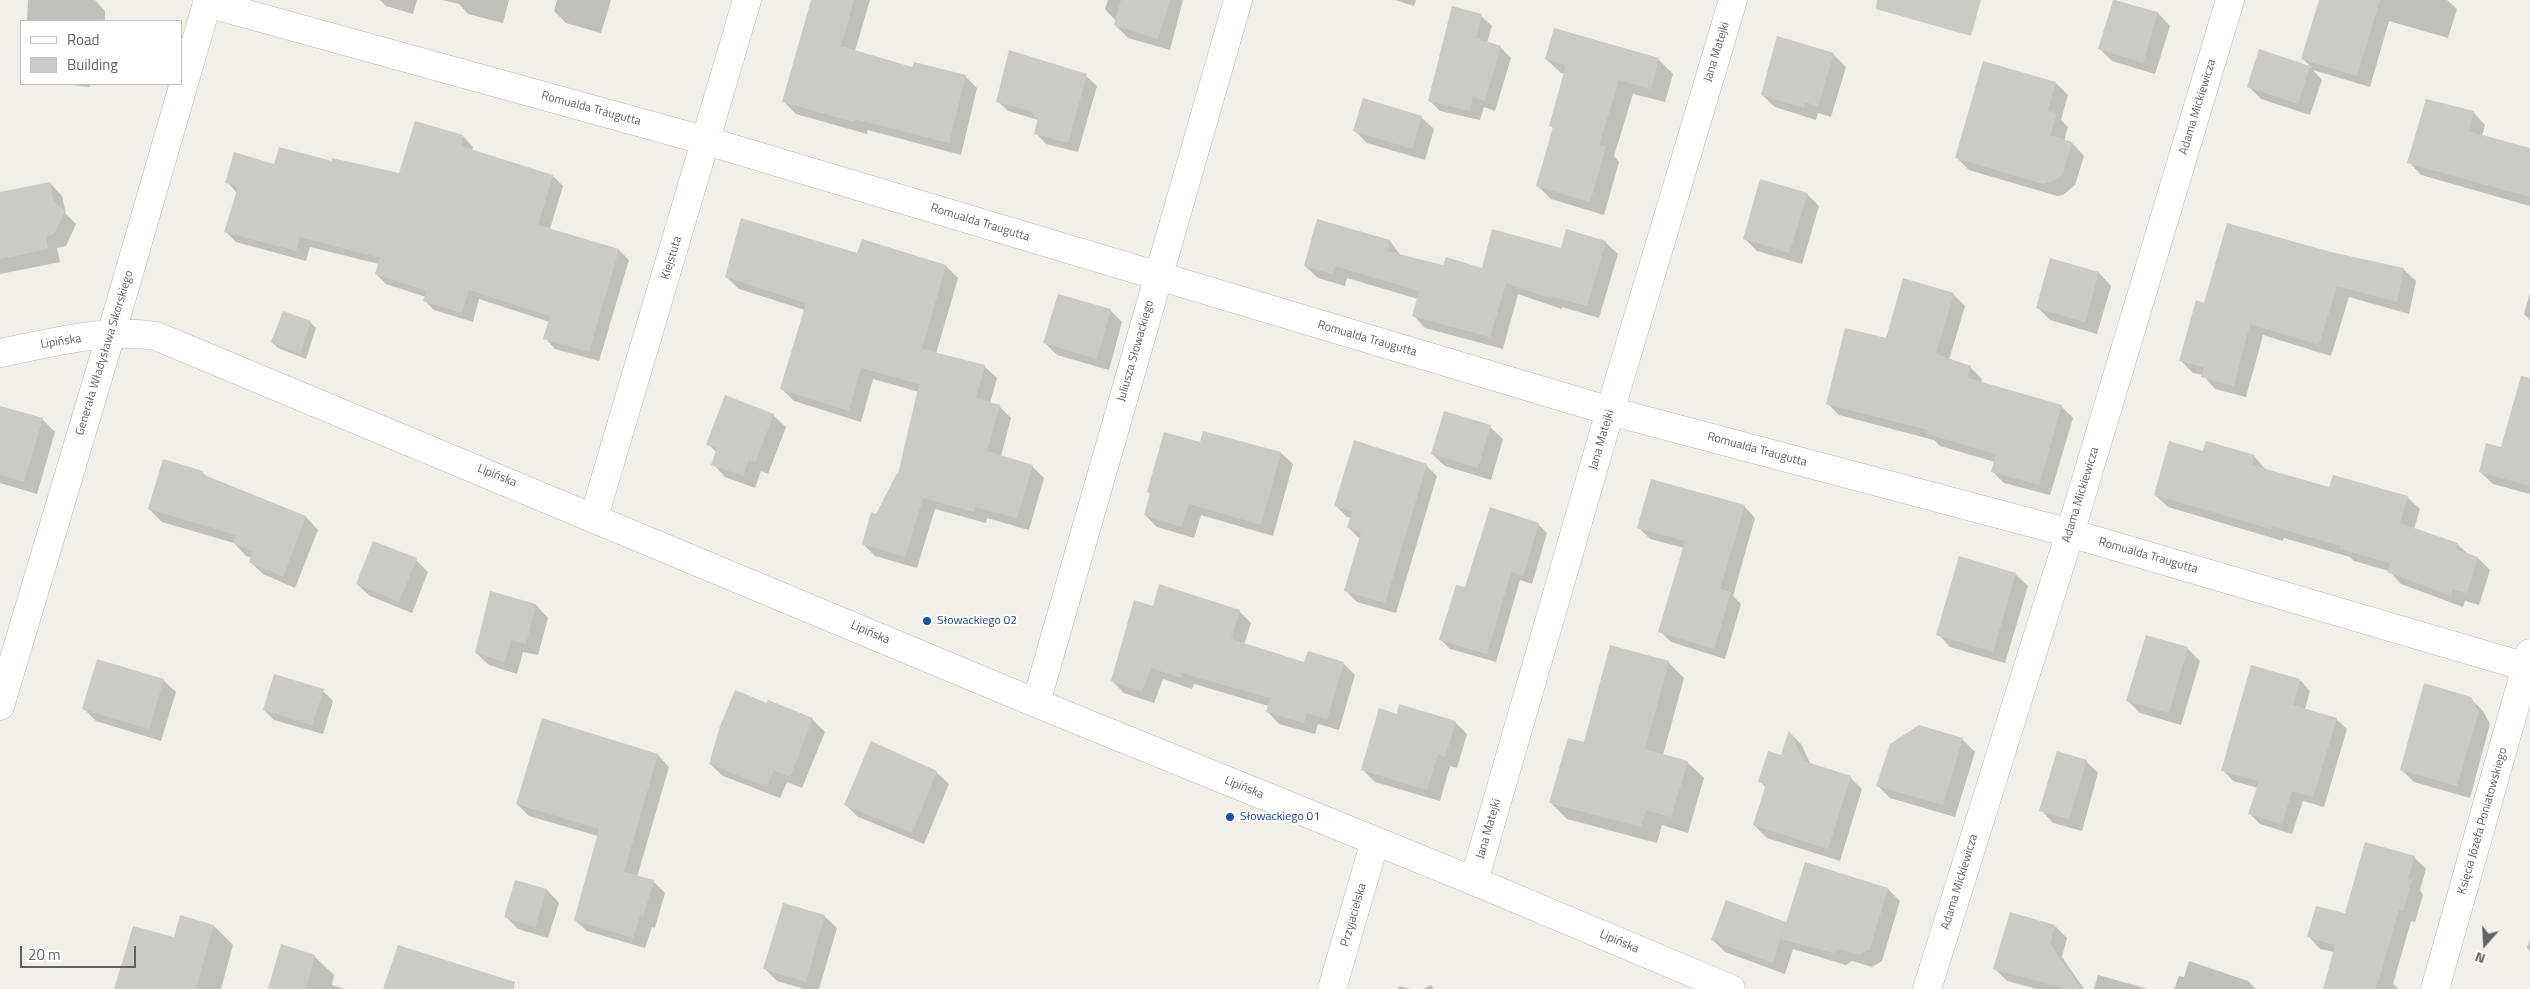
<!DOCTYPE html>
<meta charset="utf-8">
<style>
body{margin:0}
#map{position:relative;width:2530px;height:989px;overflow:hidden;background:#f1efe8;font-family:"Titillium Web",sans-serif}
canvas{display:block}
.legend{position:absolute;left:20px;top:20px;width:162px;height:65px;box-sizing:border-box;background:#fff;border:1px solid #bfc1c3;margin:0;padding:6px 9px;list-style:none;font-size:15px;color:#5f6368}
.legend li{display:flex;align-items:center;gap:10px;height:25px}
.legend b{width:25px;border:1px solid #bfc1c3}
.north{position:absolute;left:2460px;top:919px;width:50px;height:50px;-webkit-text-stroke:4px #fff;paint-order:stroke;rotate:199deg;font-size:14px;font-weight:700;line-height:20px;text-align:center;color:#5f6368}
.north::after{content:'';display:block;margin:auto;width:18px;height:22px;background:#5f6368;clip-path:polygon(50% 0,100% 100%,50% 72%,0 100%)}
.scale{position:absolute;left:20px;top:946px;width:116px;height:22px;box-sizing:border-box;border:2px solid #5f6368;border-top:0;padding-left:6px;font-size:15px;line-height:18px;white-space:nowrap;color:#5f6368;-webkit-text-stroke:4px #fff;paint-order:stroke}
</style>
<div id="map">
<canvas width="2530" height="989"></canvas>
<ul class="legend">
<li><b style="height:6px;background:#fff"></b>Road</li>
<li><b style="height:14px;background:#cccac5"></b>Building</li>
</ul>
<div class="north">N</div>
<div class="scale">20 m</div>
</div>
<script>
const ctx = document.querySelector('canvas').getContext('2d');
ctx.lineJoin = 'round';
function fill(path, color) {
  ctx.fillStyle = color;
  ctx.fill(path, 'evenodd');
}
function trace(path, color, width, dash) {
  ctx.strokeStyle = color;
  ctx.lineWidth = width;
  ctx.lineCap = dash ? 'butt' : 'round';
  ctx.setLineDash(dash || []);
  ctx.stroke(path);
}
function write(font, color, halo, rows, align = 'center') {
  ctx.font = font + ' "Titillium Web",sans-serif';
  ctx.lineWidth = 4;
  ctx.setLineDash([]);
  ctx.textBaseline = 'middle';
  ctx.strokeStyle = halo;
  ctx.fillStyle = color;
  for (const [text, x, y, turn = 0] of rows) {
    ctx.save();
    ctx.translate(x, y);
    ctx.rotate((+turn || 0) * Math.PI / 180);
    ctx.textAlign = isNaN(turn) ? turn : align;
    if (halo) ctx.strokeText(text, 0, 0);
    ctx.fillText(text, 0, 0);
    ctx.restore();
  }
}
const shadow = new Path2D(`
 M 28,0 L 95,0 L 105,11 L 105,21 L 27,21 Z
 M 380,0 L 417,0 L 413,14 L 386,6 Z
 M 442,0 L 509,0 L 503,23 L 468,14 L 459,4 Z
 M 557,0 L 611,0 L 601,33 L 566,23 L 554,11 Z
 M 812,0 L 870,0 L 855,51 L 913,68 L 965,76 L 977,88 L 961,155 L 868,130 L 867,134 L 796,114 L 783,101 Z
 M 1108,0 L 1183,0 L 1170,50 L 1128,38 L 1115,25 L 1116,21 L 1105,9 Z
 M 1395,0 L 1416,0 L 1414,6 Z
 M 2115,0 L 2158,13 L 2170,26 L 2155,74 L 2112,61 L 2100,49 Z
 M 2344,0 L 2447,0 L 2457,9 L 2448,38 L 2389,21 L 2370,87 L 2313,70 L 2322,80 L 2310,115 L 2261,99 L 2248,86 L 2260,51 L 2312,68 L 2303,59 Z
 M 1481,16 L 1492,26 L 1487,43 L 1500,47 L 1511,58 L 1495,111 L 1484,107 L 1480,120 L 1440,111 L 1429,100 Z
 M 1555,30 L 1659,60 L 1673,74 L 1665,102 L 1633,94 L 1614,156 L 1619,162 L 1604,215 L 1551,199 L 1537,185 L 1553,128 L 1550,125 L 1565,74 L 1561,73 L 1546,59 Z
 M 1833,54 L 1846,67 L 1831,117 L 1818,113 L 1816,120 L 1775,107 L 1762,95 Z
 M 1086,76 L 1097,86 L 1078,152 L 1046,144 L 1036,133 L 1038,120 L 1008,111 L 997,101 Z
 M 2056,83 L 2068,95 L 2061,120 L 2068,127 L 2064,141 L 2072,143 L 2084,156 L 2075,185 L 2063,195 L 2057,196 L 1969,170 L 1957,158 Z
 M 61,84 L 90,84 L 90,87 Z
 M 2473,112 L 2485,125 L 2482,136 L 2530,149 L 2530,206 L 2421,175 L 2409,162 Z
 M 1421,117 L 1434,129 L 1425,160 L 1367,143 L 1355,131 Z
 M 416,123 L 463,136 L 473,147 L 472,150 L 553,176 L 563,186 L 550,229 L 619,250 L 629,260 L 599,361 L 555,349 L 545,338 L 550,322 L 479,299 L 473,322 L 434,310 L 424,300 L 426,297 L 386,284 L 376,274 L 379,264 L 310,247 L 306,261 L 236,242 L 226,232 L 237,193 L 227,182 L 275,165 L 332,162 L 400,175 Z
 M 50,183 L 62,196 L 66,214 L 76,224 L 66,246 L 57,248 L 60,262 L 0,274 L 0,194 Z
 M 1807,194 L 1819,206 L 1802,264 L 1757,251 L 1744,238 Z
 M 1390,241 L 1401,256 L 1444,267 L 1483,270 L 1562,249 L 1605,242 L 1618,254 L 1599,318 L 1562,307 L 1562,309 L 1518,294 L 1503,349 L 1425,328 L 1413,315 L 1418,299 L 1347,278 L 1345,286 L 1318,278 L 1305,266 Z
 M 2330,253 L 2403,269 L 2416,281 L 2409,314 L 2349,297 L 2331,356 L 2263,335 L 2246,397 L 2215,389 L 2203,375 L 2193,373 L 2180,360 L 2205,304 Z
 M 858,255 L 946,266 L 958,278 L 936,354 L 984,366 L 997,378 L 990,403 L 999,406 L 1011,418 L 1001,456 L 1032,466 L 1044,478 L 1029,530 L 987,518 L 986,523 L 935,509 L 917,568 L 875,556 L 863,544 L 899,475 L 919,392 L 873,379 L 861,422 L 794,401 L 782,389 L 805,310 L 739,289 L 726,277 Z
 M 2051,259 L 2099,273 L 2111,286 L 2097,334 L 2050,320 L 2038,308 Z
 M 2530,293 L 2530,320 L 2524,314 Z
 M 1953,294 L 1965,306 L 1949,360 L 1970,367 L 1982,379 L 1981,383 L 2061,406 L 2073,418 L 2050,495 L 2004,483 L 1992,471 L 1995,462 L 1940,446 L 1934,440 L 1839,415 L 1827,403 L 1887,340 Z
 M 1110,310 L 1122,322 L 1109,370 L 1057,355 L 1045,343 Z
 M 310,322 L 316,328 L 306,359 L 278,348 L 272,342 Z
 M 0,407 L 42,419 L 55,432 L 37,494 L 0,483 Z
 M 2530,411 L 2530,494 L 2493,484 L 2480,472 L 2502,449 Z
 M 773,415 L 786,427 L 768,474 L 761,471 L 755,488 L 725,477 L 713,464 L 717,453 L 708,444 Z
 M 1490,427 L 1503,439 L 1491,480 L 1445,466 L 1432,454 Z
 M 1201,443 L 1281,453 L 1293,464 L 1273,536 L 1201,515 L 1194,538 L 1157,527 L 1145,515 L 1151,494 L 1148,492 Z
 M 2204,453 L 2254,456 L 2266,470 L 2330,489 L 2407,497 L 2420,509 L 2414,529 L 2457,544 L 2468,554 L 2478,558 L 2490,570 L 2479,605 L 2465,601 L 2463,607 L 2401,584 L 2389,571 L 2354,561 L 2350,557 L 2284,538 L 2283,541 L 2168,507 L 2155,495 Z
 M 1426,465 L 1437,476 L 1396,613 L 1357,602 L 1346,591 L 1360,539 L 1349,528 L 1352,518 L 1347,517 L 1336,506 Z
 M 202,472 L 207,477 L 306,517 L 318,530 L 295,588 L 263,574 L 250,562 L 252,558 L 246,556 L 234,543 L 162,522 L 149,509 Z
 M 1744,506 L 1755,518 L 1733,596 L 1741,604 L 1725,659 L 1671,642 L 1660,631 L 1684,548 L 1650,539 L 1638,527 Z
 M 1538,524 L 1547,533 L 1532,584 L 1520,580 L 1496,662 L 1450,649 L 1441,640 L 1466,589 Z
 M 416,560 L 428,572 L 412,613 L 370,596 L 357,584 Z
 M 2015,574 L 2028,586 L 2005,663 L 1950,647 L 1938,634 Z
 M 491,593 L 536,605 L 548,618 L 538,655 L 523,652 L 517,674 L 489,665 L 476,653 Z
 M 1154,607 L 1239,611 L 1251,623 L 1244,645 L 1305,664 L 1343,663 L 1355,675 L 1339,730 L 1318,724 L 1315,734 L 1279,724 L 1268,712 L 1269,706 L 1194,684 L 1192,689 L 1163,679 L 1154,703 L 1124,693 L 1112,681 Z
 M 2187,648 L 2200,661 L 2181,725 L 2140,713 L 2127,700 Z
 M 1668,662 L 1684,678 L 1663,755 L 1687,762 L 1704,778 L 1688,833 L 1662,825 L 1657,843 L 1567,819 L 1551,803 L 1585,744 Z
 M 163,680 L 176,692 L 161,741 L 96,721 L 84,709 Z
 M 2300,680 L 2310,691 L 2305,709 L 2336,719 L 2347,729 L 2324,807 L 2303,801 L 2292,834 L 2260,824 L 2250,814 L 2258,788 L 2233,781 L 2223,770 Z
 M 323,691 L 333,701 L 323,734 L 274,720 L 264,710 Z
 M 2470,698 L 2483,711 L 2490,724 L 2470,798 L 2414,782 L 2401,769 Z
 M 768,705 L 812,719 L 825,732 L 802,788 L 787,782 L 780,798 L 723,776 L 710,764 Z
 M 1398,715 L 1455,722 L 1467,734 L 1457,768 L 1450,766 L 1440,801 L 1375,782 L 1362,769 Z
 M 1789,732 L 1801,744 L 1811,765 L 1850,777 L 1862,789 L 1840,861 L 1767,838 L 1754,825 L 1766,788 L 1760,781 L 1782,756 Z
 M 1962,739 L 1975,752 L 1955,817 L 1890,798 L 1878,786 Z
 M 872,743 L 936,772 L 949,784 L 924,844 L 858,817 L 846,805 Z
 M 658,755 L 669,767 L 637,877 L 653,881 L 665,893 L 655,928 L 652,927 L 645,948 L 587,931 L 575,920 L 598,836 L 529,816 L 517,804 Z
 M 2086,761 L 2098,773 L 2082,831 L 2053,823 L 2041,810 Z
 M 2414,857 L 2426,869 L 2420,890 L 2423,895 L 2415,922 L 2411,921 L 2393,984 L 2399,989 L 2324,989 L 2334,952 L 2320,949 L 2309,937 L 2346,915 Z
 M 1888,889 L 1900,901 L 1882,961 L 1872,967 L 1852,961 L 1846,965 L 1793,949 L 1785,974 L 1725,952 L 1713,940 L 1785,923 L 1787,925 Z
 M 547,890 L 559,903 L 548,938 L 518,929 L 505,916 Z
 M 824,916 L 837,928 L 819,989 L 804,989 L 777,981 L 765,969 Z
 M 214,926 L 233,945 L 221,989 L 116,989 L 174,939 Z
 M 2055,926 L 2067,938 L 2062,957 L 2084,989 L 2037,989 L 2007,981 L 1995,969 Z
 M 2530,939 L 2530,951 L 2527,948 Z
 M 314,956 L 334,975 L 332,985 L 345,989 L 269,989 Z
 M 2189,961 L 2248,981 L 2256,989 L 2174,989 L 2179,976 L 2184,977 Z
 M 2098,975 L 2148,989 L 2094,989 Z
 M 1431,985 L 1434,989 L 1423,989 Z
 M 1399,986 L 1410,989 L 1398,989 Z`);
const building = new Path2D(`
 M 811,0 L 854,0 L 841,46 L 912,67 L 914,62 L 966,75 L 949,143 L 855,119 L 854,122 L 782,102 Z
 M 1121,0 L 1170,0 L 1158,39 L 1114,25 Z
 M 1877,0 L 1981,0 L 1971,36 L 1876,9 Z
 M 2113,0 L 2158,12 L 2143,63 L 2098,49 Z
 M 2319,0 L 2380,0 L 2357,76 L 2301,59 Z
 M 1452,6 L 1482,14 L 1476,38 L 1501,46 L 1485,101 L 1473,97 L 1470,111 L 1428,101 Z
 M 1554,28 L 1659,58 L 1651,89 L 1619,80 L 1599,145 L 1606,146 L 1590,202 L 1536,186 L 1553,127 L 1549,126 L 1566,65 L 1545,59 Z
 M 1777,36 L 1834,53 L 1818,106 L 1805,102 L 1804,108 L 1761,95 Z
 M 2259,49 L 2310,66 L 2298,104 L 2247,87 Z
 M 1009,50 L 1087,74 L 1068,143 L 1034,134 L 1038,118 L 1033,116 L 1034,112 L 996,102 Z
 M 1983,61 L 2056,82 L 2048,111 L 2057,113 L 2050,135 L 2072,142 L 2063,173 L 2058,179 L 2043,184 L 1955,158 Z
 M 1363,98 L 1422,116 L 1412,149 L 1353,131 Z
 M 2426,99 L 2474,111 L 2468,131 L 2530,148 L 2530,197 L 2407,163 Z
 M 415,121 L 463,135 L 461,146 L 553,175 L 538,225 L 619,249 L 589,352 L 543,339 L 550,316 L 469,290 L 462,313 L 423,301 L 427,291 L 375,274 L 380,258 L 300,237 L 296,251 L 224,232 L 238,187 L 225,183 L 234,152 L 274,164 L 279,147 L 332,161 L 332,158 L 399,173 Z
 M 1760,179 L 1808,193 L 1789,253 L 1743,239 Z
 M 50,182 L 54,202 L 65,211 L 54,234 L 46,236 L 48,249 L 0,259 L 0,192 Z
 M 741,218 L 857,253 L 862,239 L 946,265 L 922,349 L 985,365 L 976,398 L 1000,405 L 987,451 L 1033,465 L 1017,518 L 975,507 L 974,512 L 923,498 L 905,557 L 862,544 L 871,512 L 876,514 L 897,473 L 898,474 L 919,384 L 861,368 L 849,411 L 780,389 L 806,303 L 725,277 Z
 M 1317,219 L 1390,240 L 1387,251 L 1443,265 L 1446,257 L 1482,268 L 1492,229 L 1561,248 L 1566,229 L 1606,241 L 1587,306 L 1550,296 L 1549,298 L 1506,283 L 1490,337 L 1412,316 L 1419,291 L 1335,266 L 1332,274 L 1304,266 Z
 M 2227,223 L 2331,252 L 2404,268 L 2397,302 L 2337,286 L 2319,345 L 2250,324 L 2234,386 L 2201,377 L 2204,367 L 2179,361 L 2196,300 L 2204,303 Z
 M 2050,258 L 2099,272 L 2085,322 L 2036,308 Z
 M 1903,278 L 1954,293 L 1936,354 L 1971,366 L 1968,378 L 2062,405 L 2039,485 L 1991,472 L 1996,454 L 1927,434 L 1928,430 L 1826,404 L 1845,328 L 1886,338 Z
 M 1058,294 L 1111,309 L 1097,359 L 1043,343 Z
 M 283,311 L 311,321 L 300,354 L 271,342 Z
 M 2521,376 L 2530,378 L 2530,486 L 2479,472 L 2486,443 L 2501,447 Z
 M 725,395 L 774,414 L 755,462 L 749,460 L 743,476 L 711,465 L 717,448 L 706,445 Z
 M 0,406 L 43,418 L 24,482 L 0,475 Z
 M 1444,411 L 1491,425 L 1478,468 L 1431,454 Z
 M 1203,431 L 1281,452 L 1261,525 L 1189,504 L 1182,527 L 1144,515 L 1150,493 L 1147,492 L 1164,432 L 1200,442 Z
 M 1354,440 L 1427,464 L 1385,603 L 1344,591 L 1361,532 L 1347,528 L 1352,511 L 1334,506 Z
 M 2169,441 L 2203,451 L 2206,441 L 2255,455 L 2252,465 L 2329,487 L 2333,475 L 2408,496 L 2400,523 L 2458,543 L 2456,549 L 2478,557 L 2467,593 L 2452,589 L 2451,596 L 2387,572 L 2390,563 L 2340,549 L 2340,546 L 2272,526 L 2271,529 L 2154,495 Z
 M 163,459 L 203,471 L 202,474 L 306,516 L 283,577 L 249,562 L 253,551 L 233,543 L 236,535 L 148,509 Z
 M 1651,479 L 1745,505 L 1720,589 L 1731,592 L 1714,649 L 1658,632 L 1685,541 L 1637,528 Z
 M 1490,507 L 1539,523 L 1523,576 L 1511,572 L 1487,654 L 1439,640 L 1456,585 L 1465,587 Z
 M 373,541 L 417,558 L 399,602 L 356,584 Z
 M 1959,556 L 2016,573 L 1993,652 L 1936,635 Z
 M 1159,584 L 1240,610 L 1231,639 L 1304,662 L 1308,651 L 1344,662 L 1327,719 L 1307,713 L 1304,723 L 1266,712 L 1270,698 L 1182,673 L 1181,678 L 1151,668 L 1142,692 L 1111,681 L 1134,600 L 1153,606 Z
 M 490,591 L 536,604 L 526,644 L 511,640 L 505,662 L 475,653 Z
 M 2146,635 L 2188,647 L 2169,713 L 2126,701 Z
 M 1610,645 L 1669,661 L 1645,749 L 1688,761 L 1671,817 L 1646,810 L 1641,827 L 1549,803 L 1568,738 L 1584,742 Z
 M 97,659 L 164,679 L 149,729 L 82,709 Z
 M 2251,665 L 2300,679 L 2293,705 L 2337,718 L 2313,797 L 2292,791 L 2282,824 L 2248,814 L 2259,781 L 2221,771 Z
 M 274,674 L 324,689 L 312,725 L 263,710 Z
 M 2424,683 L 2471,697 L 2479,711 L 2457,786 L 2400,770 Z
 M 735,690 L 767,703 L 768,700 L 813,718 L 790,777 L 774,770 L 767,787 L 709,764 L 720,726 Z
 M 1399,704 L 1456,721 L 1445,757 L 1438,754 L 1427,790 L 1361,770 L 1379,708 L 1397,714 Z
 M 542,718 L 658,754 L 624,872 L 654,880 L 643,917 L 640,916 L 633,938 L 574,920 L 599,829 L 516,804 Z
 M 1919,725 L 1963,738 L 1943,805 L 1876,786 L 1890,744 Z
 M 1789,730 L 1804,761 L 1851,776 L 1828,849 L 1753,825 L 1766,784 L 1758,782 L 1768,751 L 1781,755 Z
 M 871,741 L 937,771 L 912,833 L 844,805 Z
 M 2057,751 L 2087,760 L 2069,819 L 2039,811 Z
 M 2365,842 L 2415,856 L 2408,879 L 2412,880 L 2411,882 L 2403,911 L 2399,910 L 2376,989 L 2323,989 L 2335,945 L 2307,937 L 2316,906 L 2345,913 Z
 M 1805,862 L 1888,888 L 1870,949 L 1859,955 L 1839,949 L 1833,953 L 1781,939 Z
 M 515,880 L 547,889 L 535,927 L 504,917 Z
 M 1726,900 L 1786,922 L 1773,963 L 1711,940 Z
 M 783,903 L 825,915 L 806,982 L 763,969 Z
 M 2010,912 L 2055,925 L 2050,944 L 2081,989 L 2068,989 L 1993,969 Z
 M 180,915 L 214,925 L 196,989 L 114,989 L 133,926 L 174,937 Z
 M 281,944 L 315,955 L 306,989 L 268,989 Z
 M 398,945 L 515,982 L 514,989 L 383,989 Z`);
const minor = new Path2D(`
 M 207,3 L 707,141 L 1610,411 L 2070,533 L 2530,668
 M 0,353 C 50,343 105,328 156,336 L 1036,703 L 1474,881 L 1731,989
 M 594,517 L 747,0
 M 1036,703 L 1238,0
 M 0,706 L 120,304 L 208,0
 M 1474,881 L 1610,411 L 1733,0
 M 1332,989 L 1375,841
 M 1927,989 L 2070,533 L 2230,0
 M 2435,989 L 2530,653`);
const markers = [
 [927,621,5,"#1a4fb4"],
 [1230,817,5,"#1a4fb4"]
];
const streetNames = [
 ["Jana Matejki",1717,52,-73],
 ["Adama Mickiewicza",2198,107,-73],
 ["Romualda Traugutta",591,109,15],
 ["Romualda Traugutta",980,223,17],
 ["Kiejstuta",672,258,-73],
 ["Romualda Traugutta",1367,339,16],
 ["Lipińska",61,342,-9],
 ["Juliusza Słowackiego",1136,351,-74],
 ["Generała Władysława Sikorskiego",105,353,-73],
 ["Jana Matejki",1602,440,-74],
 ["Romualda Traugutta",1757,450,15],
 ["Lipińska",497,476,22],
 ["Adama Mickiewicza",2081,495,-73],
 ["Romualda Traugutta",2148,556,16],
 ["Lipińska",870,633,23],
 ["Lipińska",1244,788,22],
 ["Księcia Józefa Poniatowskiego",2483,821,-74],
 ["Jana Matejki",1489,829,-74],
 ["Adama Mickiewicza",1960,882,-73],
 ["Przyjacielska",1354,915,-74],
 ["Lipińska",1619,942,23]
];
const transitNames = [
 ["Słowackiego 02",937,621],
 ["Słowackiego 01",1240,817]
];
fill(shadow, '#0003');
fill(building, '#cccac5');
trace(minor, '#b5b8bc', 29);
trace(minor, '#fff', 28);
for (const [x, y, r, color] of markers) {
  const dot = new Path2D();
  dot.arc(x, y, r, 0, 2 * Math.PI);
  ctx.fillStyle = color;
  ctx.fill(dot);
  trace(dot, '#fff', 2);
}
write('12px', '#5f6368', '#fff', streetNames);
write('12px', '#164399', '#fff', transitNames, 'left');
</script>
